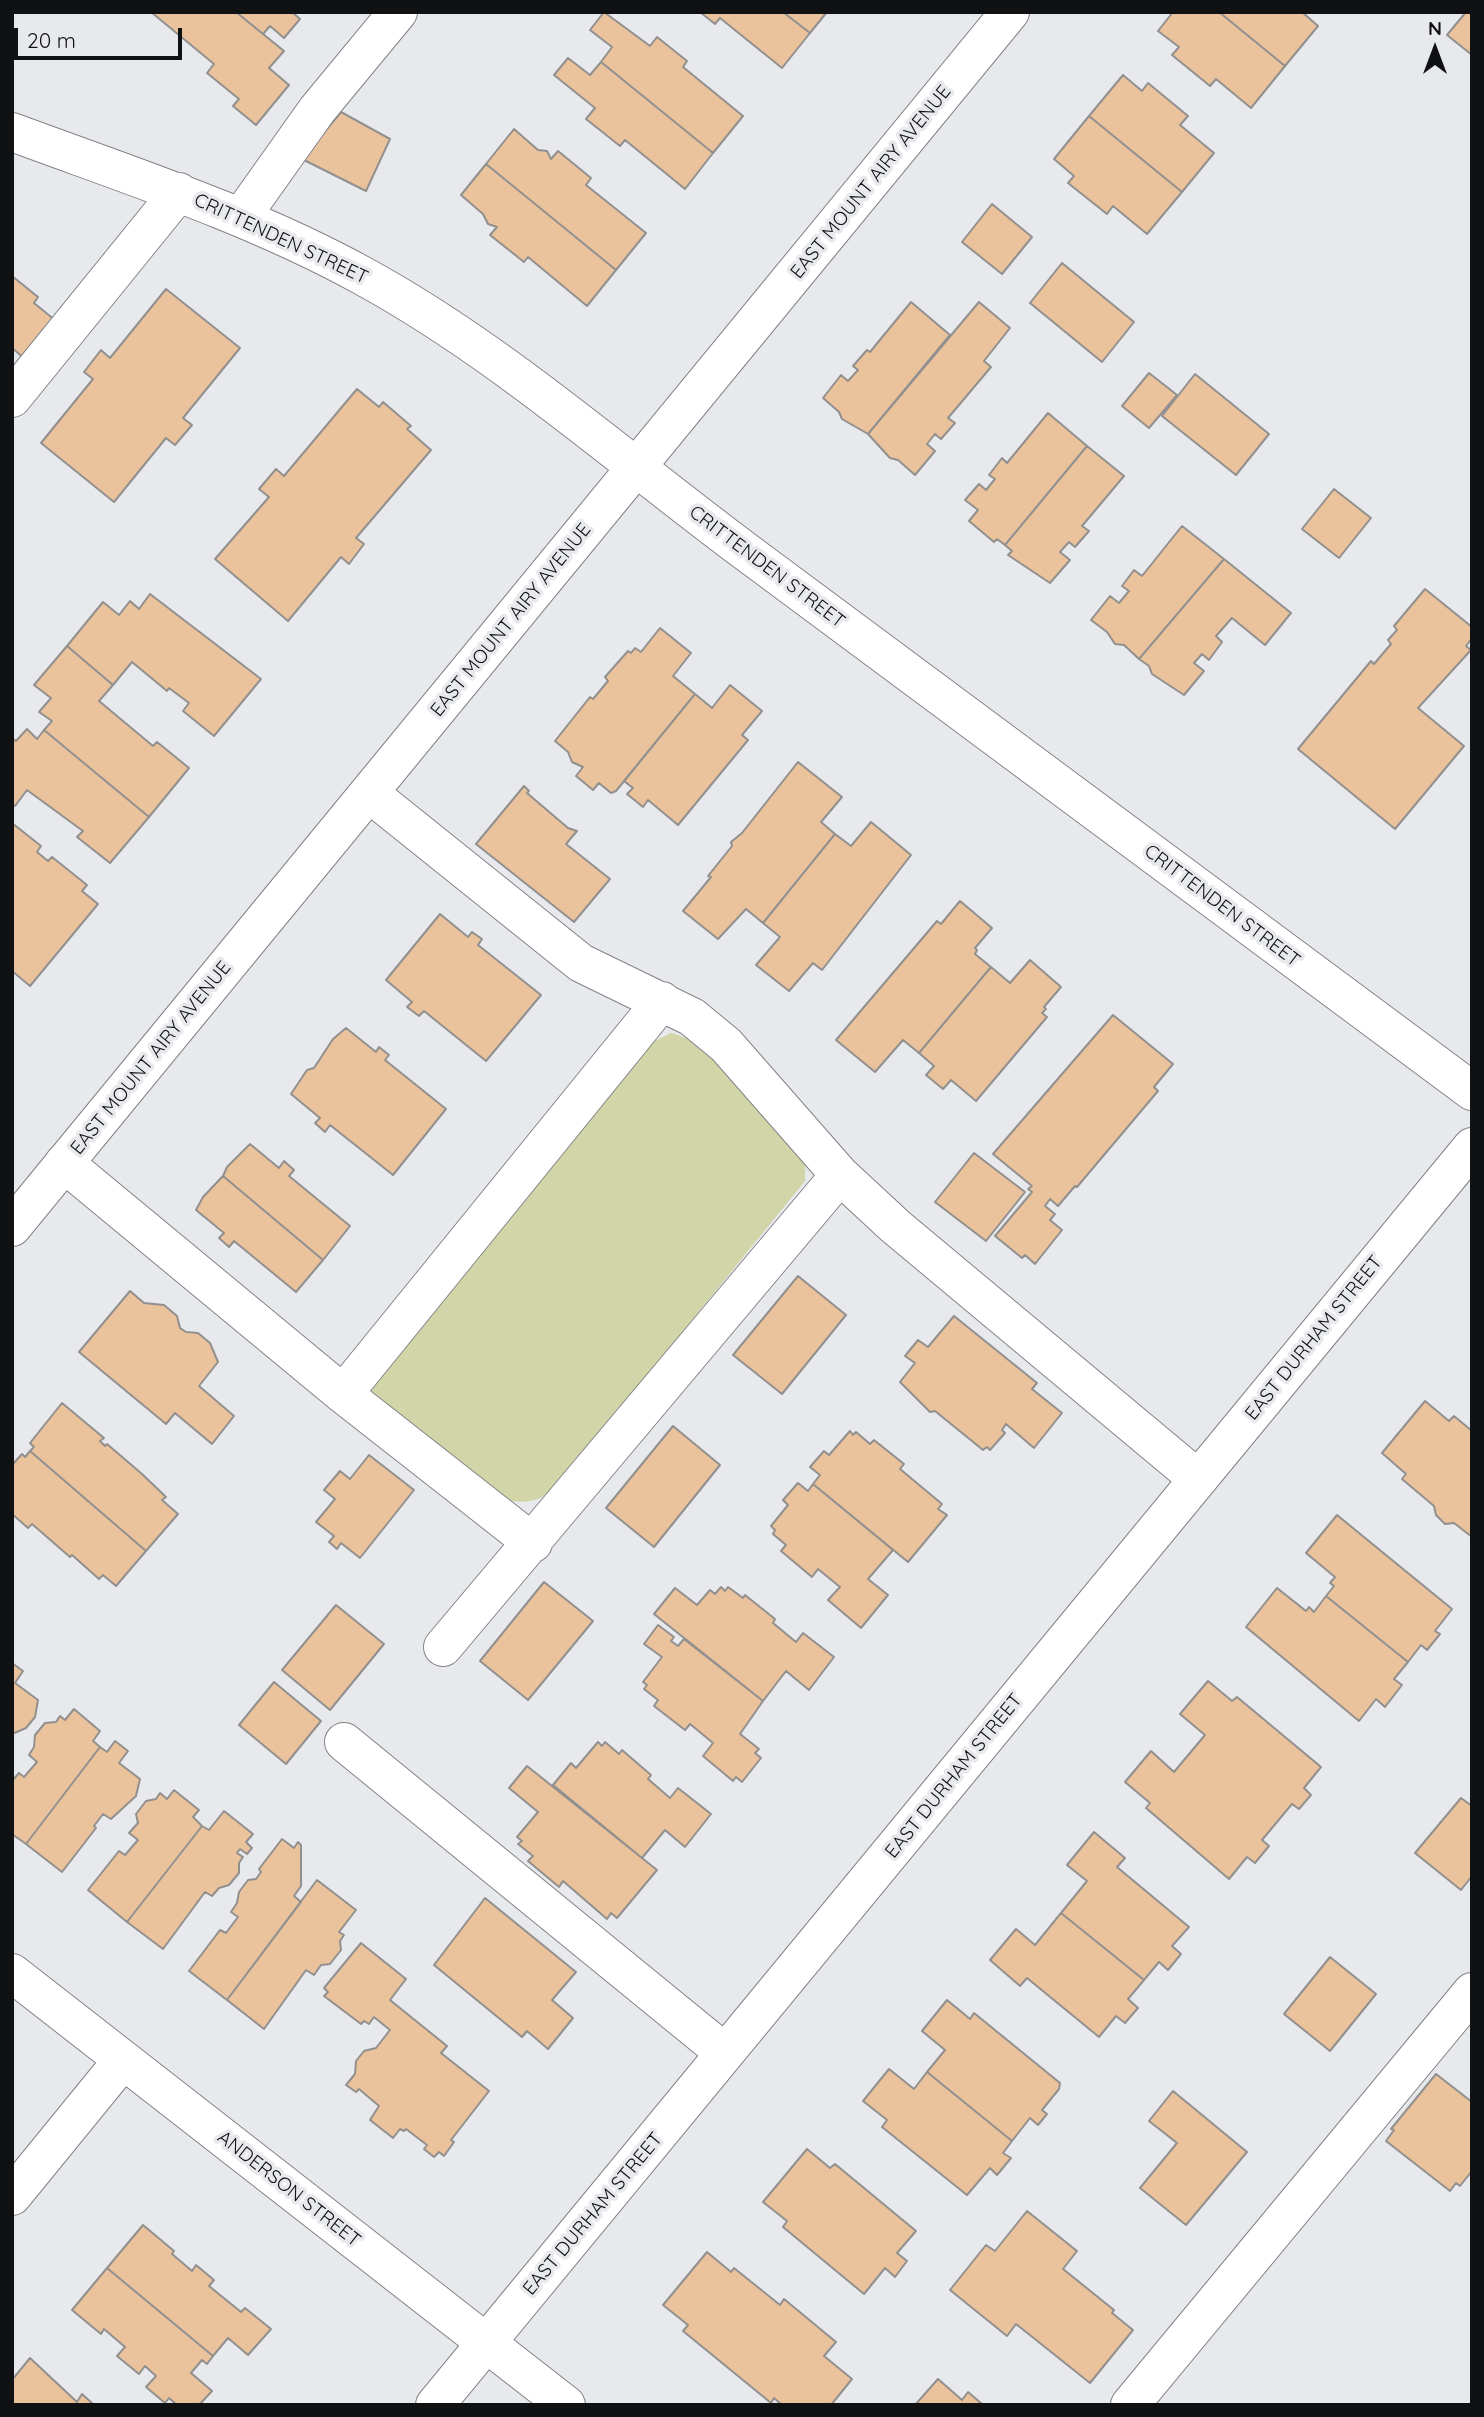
<!DOCTYPE html>
<style>
body{margin:0}
#map{position:relative;width:1484px;height:2417px;overflow:hidden;background:#e8e9ec;font-family:Quicksand,sans-serif}
canvas{display:block}
.frame{position:absolute;inset:0;border:14px solid #101112;pointer-events:none}
.north{position:absolute;left:1400px;top:14px;width:70px;height:70px;-webkit-text-stroke:5px #e8e9ec;paint-order:stroke;rotate:0deg;font-size:19px;font-weight:700;line-height:28px;text-align:center;color:#101112}
.north::after{content:'';display:block;margin:auto;width:24px;height:32px;background:#101112;clip-path:polygon(50% 0,100% 100%,50% 72%,0 100%)}
.scale{position:absolute;left:14px;top:28px;width:168px;height:32px;box-sizing:border-box;border:4px solid #101112;border-top:0;padding-left:9px;font-size:21px;line-height:24px;white-space:nowrap;color:#101112;-webkit-text-stroke:5px #e8e9ec;paint-order:stroke}
</style>
<div id="map">
<canvas width="1484" height="2417"></canvas>
<div class="frame"></div>
<div class="north">N</div>
<div class="scale">20 m</div>
</div>
<script>
const ctx = document.querySelector('canvas').getContext('2d');
ctx.lineJoin = 'round';
function fill(path, color) {
  ctx.fillStyle = color;
  ctx.fill(path, 'evenodd');
}
function trace(path, color, width, dash) {
  ctx.strokeStyle = color;
  ctx.lineWidth = width;
  ctx.lineCap = dash ? 'butt' : 'round';
  ctx.setLineDash(dash || []);
  ctx.stroke(path);
}
function write(font, color, halo, rows, align = 'center') {
  ctx.font = font + ' Quicksand,sans-serif';
  ctx.lineWidth = 7;
  ctx.setLineDash([]);
  ctx.textBaseline = 'middle';
  ctx.strokeStyle = halo;
  ctx.fillStyle = color;
  for (const [text, x, y, turn = 0] of rows) {
    ctx.save();
    ctx.translate(x, y);
    ctx.rotate((+turn || 0) * Math.PI / 180);
    ctx.textAlign = isNaN(turn) ? turn : align;
    if (halo) ctx.strokeText(text, 0, 0);
    ctx.fillText(text, 0, 0);
    ctx.restore();
  }
}
const green = new Path2D(`
 M 671,1033 C 722,1045 766,1114 800,1152 L 805,1166 L 805,1181 L 578,1460 C 553,1487 547,1508 506,1500 L 369,1394 L 369,1384 L 651,1043 Z`);
const building = new Path2D(`
 M 151,12 L 236,12 L 284,51 L 269,68 L 289,85 L 256,125 L 233,106 L 239,99 L 207,73 L 214,64 Z
 M 236,12 L 292,12 L 300,19 L 284,38 L 270,26 L 263,34 Z
 M 604,12 L 650,46 L 657,37 L 687,61 L 683,67 L 743,116 L 713,153 L 601,62 L 612,47 L 590,30 Z
 M 700,12 L 783,12 L 810,33 L 782,68 L 720,18 L 715,24 Z
 M 783,12 L 827,12 L 810,33 Z
 M 1173,12 L 1219,12 L 1285,66 L 1251,108 L 1216,79 L 1210,86 L 1172,55 L 1179,47 L 1158,31 Z
 M 1219,12 L 1302,12 L 1318,26 L 1285,66 Z
 M 1466,12 L 1472,12 L 1472,55 L 1447,35 Z
 M 568,58 L 590,75 L 601,62 L 713,153 L 685,189 L 625,140 L 620,146 L 586,119 L 595,108 L 554,75 Z
 M 1123,75 L 1142,91 L 1148,83 L 1188,116 L 1180,125 L 1214,153 L 1182,192 L 1089,116 Z
 M 341,112 L 390,139 L 366,191 L 302,159 Z
 M 1089,116 L 1182,192 L 1147,234 L 1113,206 L 1107,214 L 1068,183 L 1074,176 L 1054,159 Z
 M 514,129 L 538,150 L 547,151 L 551,159 L 558,151 L 591,178 L 586,185 L 646,233 L 616,270 L 486,164 Z
 M 486,164 L 616,270 L 587,306 L 528,257 L 524,262 L 490,235 L 497,227 L 488,224 L 483,214 L 461,195 Z
 M 992,204 L 1032,237 L 1002,274 L 962,242 Z
 M 1062,263 L 1134,322 L 1102,362 L 1030,303 Z
 M 12,276 L 38,297 L 34,303 L 56,321 L 25,359 L 12,348 Z
 M 166,289 L 240,348 L 183,418 L 192,425 L 175,445 L 166,438 L 114,502 L 41,443 L 93,379 L 84,372 L 101,350 L 110,358 Z
 M 911,302 L 950,335 L 868,434 L 842,419 L 839,412 L 823,398 L 841,375 L 848,381 L 858,370 L 853,366 L 867,350 L 870,352 Z
 M 979,302 L 1010,328 L 984,361 L 991,367 L 948,418 L 955,423 L 941,439 L 935,434 L 927,444 L 935,451 L 915,475 L 898,460 L 890,458 L 868,434 Z
 M 1149,373 L 1177,395 L 1149,428 L 1122,406 Z
 M 1195,374 L 1269,434 L 1236,475 L 1162,416 Z
 M 357,389 L 379,407 L 383,402 L 411,426 L 407,429 L 431,450 L 356,538 L 364,544 L 349,564 L 341,557 L 288,621 L 215,559 L 269,497 L 259,489 L 276,469 L 284,476 Z
 M 1048,413 L 1087,446 L 1005,545 L 997,539 L 994,542 L 969,521 L 978,510 L 965,500 L 979,484 L 986,490 L 995,479 L 989,475 L 1002,458 L 1007,463 Z
 M 1087,446 L 1124,476 L 1082,526 L 1089,531 L 1075,547 L 1069,542 L 1060,552 L 1070,560 L 1050,583 L 1008,555 L 1012,551 L 1005,545 Z
 M 1334,489 L 1371,518 L 1339,558 L 1302,529 Z
 M 1182,526 L 1224,559 L 1139,659 L 1124,645 L 1115,644 L 1107,632 L 1091,620 L 1110,596 L 1119,603 L 1129,591 L 1122,586 L 1134,570 L 1142,576 Z
 M 1224,559 L 1291,613 L 1265,645 L 1232,618 L 1216,636 L 1222,642 L 1209,660 L 1202,654 L 1194,663 L 1204,671 L 1184,695 L 1152,674 L 1149,666 L 1139,659 Z
 M 1425,589 L 1472,627 L 1472,638 L 1466,646 L 1471,650 L 1418,708 L 1464,746 L 1395,829 L 1298,749 L 1371,661 L 1374,664 L 1391,644 L 1388,640 L 1397,630 L 1394,626 Z
 M 150,594 L 261,679 L 214,736 L 183,711 L 189,703 L 169,688 L 167,691 L 132,662 L 113,685 L 67,646 L 103,602 L 119,615 L 130,601 L 139,609 Z
 M 660,628 L 691,653 L 673,676 L 695,694 L 616,791 L 611,793 L 599,783 L 593,790 L 576,776 L 583,767 L 572,762 L 568,752 L 555,741 L 590,697 L 593,699 L 608,681 L 605,677 L 628,651 L 631,653 L 635,648 L 641,652 Z
 M 67,646 L 113,685 L 99,701 L 153,746 L 157,742 L 189,768 L 149,817 L 44,730 L 52,721 L 39,712 L 51,698 L 34,685 Z
 M 730,685 L 762,711 L 742,735 L 748,740 L 678,825 L 648,800 L 643,807 L 627,794 L 633,788 L 624,781 L 695,694 L 712,708 Z
 M 27,729 L 37,739 L 44,730 L 149,817 L 110,863 L 77,837 L 83,831 L 27,790 L 15,806 L 12,804 L 12,738 L 16,741 Z
 M 798,762 L 842,797 L 821,822 L 835,834 L 763,923 L 746,909 L 718,939 L 683,911 L 711,877 L 708,876 L 732,846 L 731,842 L 742,833 Z
 M 524,786 L 529,791 L 527,793 L 568,828 L 577,831 L 566,844 L 610,879 L 574,922 L 476,844 Z
 M 871,822 L 911,855 L 822,970 L 813,963 L 789,991 L 756,965 L 780,937 L 763,923 L 835,834 L 851,846 Z
 M 12,823 L 41,846 L 37,852 L 48,861 L 52,857 L 87,885 L 82,891 L 98,904 L 30,986 L 12,971 Z
 M 960,901 L 992,928 L 975,948 L 977,950 L 975,954 L 991,967 L 919,1053 L 903,1040 L 875,1072 L 836,1040 L 937,921 L 941,924 Z
 M 440,914 L 468,937 L 472,932 L 482,939 L 478,945 L 541,995 L 486,1061 L 424,1011 L 419,1016 L 407,1007 L 412,1002 L 386,980 Z
 M 1030,960 L 1061,987 L 1044,1007 L 1046,1009 L 1042,1013 L 1047,1017 L 976,1101 L 951,1080 L 943,1089 L 926,1075 L 934,1066 L 919,1053 L 991,967 L 1010,983 Z
 M 1113,1015 L 1173,1064 L 1154,1087 L 1158,1091 L 1077,1187 L 1075,1186 L 1058,1206 L 1050,1199 L 1045,1206 L 1055,1214 L 1050,1220 L 1062,1230 L 1035,1264 L 1025,1255 L 1022,1258 L 995,1236 L 1032,1192 L 1028,1189 L 1032,1186 L 993,1154 Z
 M 346,1028 L 376,1052 L 379,1047 L 389,1055 L 385,1060 L 446,1109 L 393,1175 L 330,1125 L 325,1132 L 315,1123 L 320,1118 L 291,1094 L 307,1070 L 314,1068 L 333,1039 Z
 M 250,1144 L 279,1168 L 284,1161 L 294,1170 L 289,1176 L 350,1226 L 323,1260 L 223,1176 L 227,1167 Z
 M 974,1153 L 1025,1192 L 986,1241 L 935,1202 Z
 M 223,1176 L 323,1260 L 296,1292 L 234,1241 L 229,1247 L 219,1238 L 224,1233 L 196,1210 L 203,1197 Z
 M 798,1276 L 846,1315 L 782,1394 L 733,1355 Z
 M 130,1291 L 144,1303 L 164,1305 L 177,1316 L 180,1328 L 186,1332 L 198,1333 L 210,1343 L 218,1362 L 199,1386 L 234,1416 L 212,1444 L 175,1413 L 166,1424 L 79,1352 Z
 M 954,1316 L 1037,1383 L 1032,1389 L 1062,1413 L 1034,1448 L 1006,1424 L 1002,1430 L 1005,1433 L 990,1450 L 987,1447 L 983,1450 L 935,1411 L 930,1412 L 900,1382 L 915,1363 L 905,1356 L 918,1340 L 928,1347 Z
 M 1425,1401 L 1449,1421 L 1454,1416 L 1472,1431 L 1472,1537 L 1454,1523 L 1445,1524 L 1436,1515 L 1434,1506 L 1402,1479 L 1406,1474 L 1382,1453 Z
 M 62,1403 L 104,1438 L 100,1441 L 105,1446 L 107,1444 L 142,1474 L 166,1497 L 162,1500 L 178,1514 L 146,1551 L 30,1451 L 34,1447 L 30,1443 Z
 M 673,1426 L 720,1465 L 654,1547 L 606,1508 Z
 M 850,1431 L 853,1435 L 856,1432 L 870,1444 L 874,1440 L 904,1464 L 900,1469 L 942,1504 L 938,1509 L 947,1515 L 908,1562 L 813,1484 L 820,1475 L 810,1467 L 824,1451 L 829,1455 Z
 M 30,1451 L 146,1551 L 116,1586 L 103,1575 L 99,1579 L 72,1555 L 70,1557 L 32,1524 L 28,1528 L 12,1514 L 12,1465 L 22,1454 L 25,1457 Z
 M 369,1455 L 414,1490 L 360,1558 L 341,1543 L 337,1549 L 329,1542 L 334,1536 L 316,1522 L 335,1499 L 324,1490 L 340,1471 L 350,1479 Z
 M 798,1483 L 808,1491 L 813,1484 L 893,1550 L 868,1579 L 888,1595 L 861,1628 L 828,1600 L 840,1587 L 818,1569 L 812,1577 L 781,1551 L 786,1545 L 773,1534 L 775,1530 L 771,1526 L 788,1505 L 783,1500 Z
 M 1337,1515 L 1452,1609 L 1435,1631 L 1440,1634 L 1427,1650 L 1421,1645 L 1408,1662 L 1326,1596 L 1334,1586 L 1330,1583 L 1335,1577 L 1306,1553 Z
 M 544,1582 L 593,1621 L 528,1700 L 480,1661 Z
 M 721,1587 L 725,1591 L 728,1587 L 743,1598 L 745,1595 L 775,1619 L 773,1623 L 796,1642 L 803,1633 L 834,1657 L 809,1690 L 786,1671 L 763,1701 L 654,1614 L 675,1588 L 697,1605 L 710,1590 L 715,1594 Z
 M 1277,1588 L 1306,1611 L 1309,1607 L 1314,1612 L 1326,1596 L 1408,1662 L 1394,1679 L 1402,1685 L 1385,1707 L 1376,1699 L 1359,1721 L 1246,1627 Z
 M 336,1605 L 384,1644 L 330,1710 L 282,1670 Z
 M 658,1625 L 674,1637 L 671,1641 L 678,1646 L 684,1639 L 763,1701 L 740,1734 L 759,1749 L 755,1753 L 761,1758 L 742,1782 L 736,1777 L 733,1781 L 703,1756 L 713,1743 L 690,1724 L 685,1730 L 654,1706 L 658,1700 L 644,1689 L 647,1685 L 643,1682 L 662,1657 L 644,1644 Z
 M 12,1663 L 23,1671 L 15,1683 L 38,1700 L 35,1717 L 26,1728 L 12,1734 Z
 M 1208,1681 L 1232,1701 L 1237,1697 L 1321,1767 L 1304,1788 L 1311,1795 L 1299,1809 L 1292,1804 L 1262,1840 L 1269,1846 L 1255,1863 L 1247,1857 L 1229,1879 L 1146,1808 L 1150,1803 L 1125,1782 L 1151,1751 L 1174,1772 L 1205,1735 L 1180,1714 Z
 M 274,1682 L 321,1721 L 286,1764 L 239,1725 Z
 M 74,1709 L 100,1731 L 93,1741 L 100,1747 L 26,1844 L 12,1834 L 12,1781 L 19,1773 L 24,1777 L 37,1762 L 29,1755 L 34,1747 L 35,1735 L 45,1723 L 56,1722 L 60,1716 L 65,1720 Z
 M 115,1741 L 128,1751 L 119,1763 L 140,1779 L 136,1796 L 111,1819 L 103,1814 L 94,1826 L 96,1828 L 62,1872 L 26,1844 L 100,1747 L 107,1752 Z
 M 598,1742 L 602,1746 L 605,1742 L 619,1754 L 622,1750 L 651,1775 L 648,1779 L 670,1798 L 678,1788 L 711,1814 L 685,1847 L 665,1830 L 642,1858 L 553,1785 L 571,1763 L 576,1768 Z
 M 527,1766 L 657,1870 L 617,1918 L 611,1913 L 607,1919 L 563,1881 L 559,1887 L 528,1861 L 533,1856 L 518,1844 L 522,1841 L 517,1837 L 538,1812 L 509,1788 Z
 M 174,1790 L 199,1810 L 193,1817 L 202,1826 L 127,1922 L 88,1890 L 119,1851 L 125,1855 L 138,1840 L 129,1833 L 138,1823 L 136,1814 L 146,1801 L 156,1799 L 160,1793 L 167,1799 Z
 M 1461,1798 L 1472,1806 L 1472,1876 L 1461,1890 L 1415,1853 Z
 M 224,1811 L 253,1834 L 246,1842 L 252,1848 L 247,1854 L 240,1849 L 237,1853 L 243,1857 L 239,1863 L 239,1873 L 229,1885 L 219,1888 L 212,1896 L 205,1892 L 163,1949 L 127,1922 L 202,1826 L 209,1830 Z
 M 1094,1832 L 1125,1858 L 1117,1867 L 1189,1927 L 1172,1946 L 1181,1954 L 1168,1970 L 1159,1962 L 1144,1980 L 1061,1913 L 1087,1881 L 1067,1865 Z
 M 282,1839 L 294,1848 L 298,1842 L 301,1845 L 301,1886 L 294,1896 L 301,1902 L 227,2000 L 189,1971 L 220,1930 L 226,1933 L 238,1917 L 231,1912 L 237,1903 L 239,1892 L 248,1880 L 256,1879 L 261,1872 L 259,1869 Z
 M 317,1880 L 356,1910 L 339,1932 L 344,1935 L 340,1941 L 341,1950 L 330,1964 L 321,1965 L 314,1975 L 306,1970 L 264,2029 L 227,2000 Z
 M 485,1898 L 576,1972 L 552,2000 L 573,2018 L 548,2049 L 527,2031 L 522,2037 L 434,1965 Z
 M 1061,1913 L 1144,1980 L 1128,1999 L 1138,2008 L 1125,2023 L 1116,2016 L 1099,2037 L 1027,1978 L 1020,1986 L 990,1960 L 1016,1929 L 1035,1945 Z
 M 361,1943 L 406,1979 L 390,2000 L 447,2046 L 441,2053 L 489,2091 L 451,2140 L 454,2142 L 444,2156 L 439,2152 L 434,2157 L 424,2149 L 427,2145 L 406,2129 L 404,2131 L 400,2129 L 393,2138 L 370,2120 L 379,2106 L 359,2089 L 356,2092 L 346,2085 L 355,2074 L 356,2061 L 364,2051 L 376,2048 L 390,2030 L 374,2017 L 369,2024 L 364,2021 L 361,2024 L 324,1996 L 328,1992 L 324,1988 Z
 M 1330,1957 L 1376,1994 L 1330,2051 L 1284,2014 Z
 M 947,2000 L 970,2019 L 974,2013 L 1060,2083 L 1059,2089 L 1042,2110 L 1047,2114 L 1038,2125 L 1030,2118 L 1012,2141 L 927,2072 L 945,2050 L 922,2031 Z
 M 889,2069 L 914,2089 L 927,2072 L 1012,2141 L 1003,2153 L 1011,2158 L 997,2175 L 990,2168 L 967,2195 L 882,2127 L 887,2120 L 863,2101 Z
 M 1436,2074 L 1472,2102 L 1472,2171 L 1460,2186 L 1456,2183 L 1450,2191 L 1386,2141 L 1394,2130 L 1391,2129 Z
 M 1173,2091 L 1247,2152 L 1186,2225 L 1140,2188 L 1177,2143 L 1149,2121 Z
 M 807,2149 L 830,2168 L 835,2164 L 916,2231 L 897,2253 L 907,2261 L 895,2277 L 885,2268 L 864,2294 L 783,2227 L 787,2221 L 763,2202 Z
 M 1027,2211 L 1077,2251 L 1063,2269 L 1114,2310 L 1112,2313 L 1133,2330 L 1090,2383 L 1016,2324 L 1007,2336 L 950,2290 L 986,2245 L 995,2251 Z
 M 143,2225 L 174,2251 L 172,2254 L 192,2271 L 196,2265 L 214,2280 L 209,2286 L 241,2312 L 245,2308 L 271,2329 L 248,2355 L 228,2338 L 213,2356 L 107,2268 Z
 M 707,2252 L 731,2272 L 734,2268 L 780,2305 L 784,2299 L 836,2342 L 824,2356 L 852,2379 L 831,2405 L 782,2405 L 774,2398 L 771,2403 L 683,2331 L 688,2325 L 663,2305 Z
 M 107,2268 L 213,2356 L 207,2364 L 202,2360 L 191,2373 L 212,2391 L 199,2405 L 177,2405 L 169,2398 L 165,2403 L 146,2387 L 156,2376 L 145,2366 L 139,2374 L 117,2356 L 125,2347 L 104,2329 L 101,2334 L 72,2310 Z
 M 30,2358 L 77,2402 L 82,2394 L 94,2405 L 12,2405 L 12,2380 Z
 M 938,2379 L 962,2400 L 968,2392 L 982,2404 L 915,2405 Z`);
const minor = new Path2D(`
 M 12,132 C 131,176 252,215 363,276 C 502,352 622,460 749,554 C 990,733 1231,912 1472,1091
 M 241,217 L 317,110 L 398,12
 M 12,398 L 179,192
 M 369,793 L 581,963 L 692,1017 L 726,1045 L 840,1175 L 895,1226 L 1198,1479
 M 64,1163 L 343,1394 L 533,1543
 M 343,1394 L 662,1001
 M 443,1647 L 840,1175
 M 344,1742 L 725,2053
 M 12,1973 L 566,2405
 M 12,2196 L 123,2060
 M 435,2405 L 1472,1147
 M 1130,2405 L 1472,1992`);
const major = new Path2D(`
 M 12,1227 L 1010,12`);
const streetNames = [
 ["EAST MOUNT AIRY AVENUE",871,182,-51],
 ["CRITTENDEN STREET",281,239,25],
 ["CRITTENDEN STREET",767,567,37],
 ["EAST MOUNT AIRY AVENUE",511,620,-51],
 ["CRITTENDEN STREET",1222,906,37],
 ["EAST MOUNT AIRY AVENUE",151,1058,-51],
 ["EAST DURHAM STREET",1314,1338,-51],
 ["EAST DURHAM STREET",954,1776,-51],
 ["ANDERSON STREET",289,2189,38],
 ["EAST DURHAM STREET",593,2214,-50]
];
fill(green, '#d1d5a8');
fill(building, '#eac39d');
trace(building, '#92908e', 2);
trace(minor, '#828386', 40);
trace(major, '#828386', 40);
trace(minor, '#fff', 38);
trace(major, '#fff', 38);
write('19px', '#101112', '#e8e9ec', streetNames);
</script>
